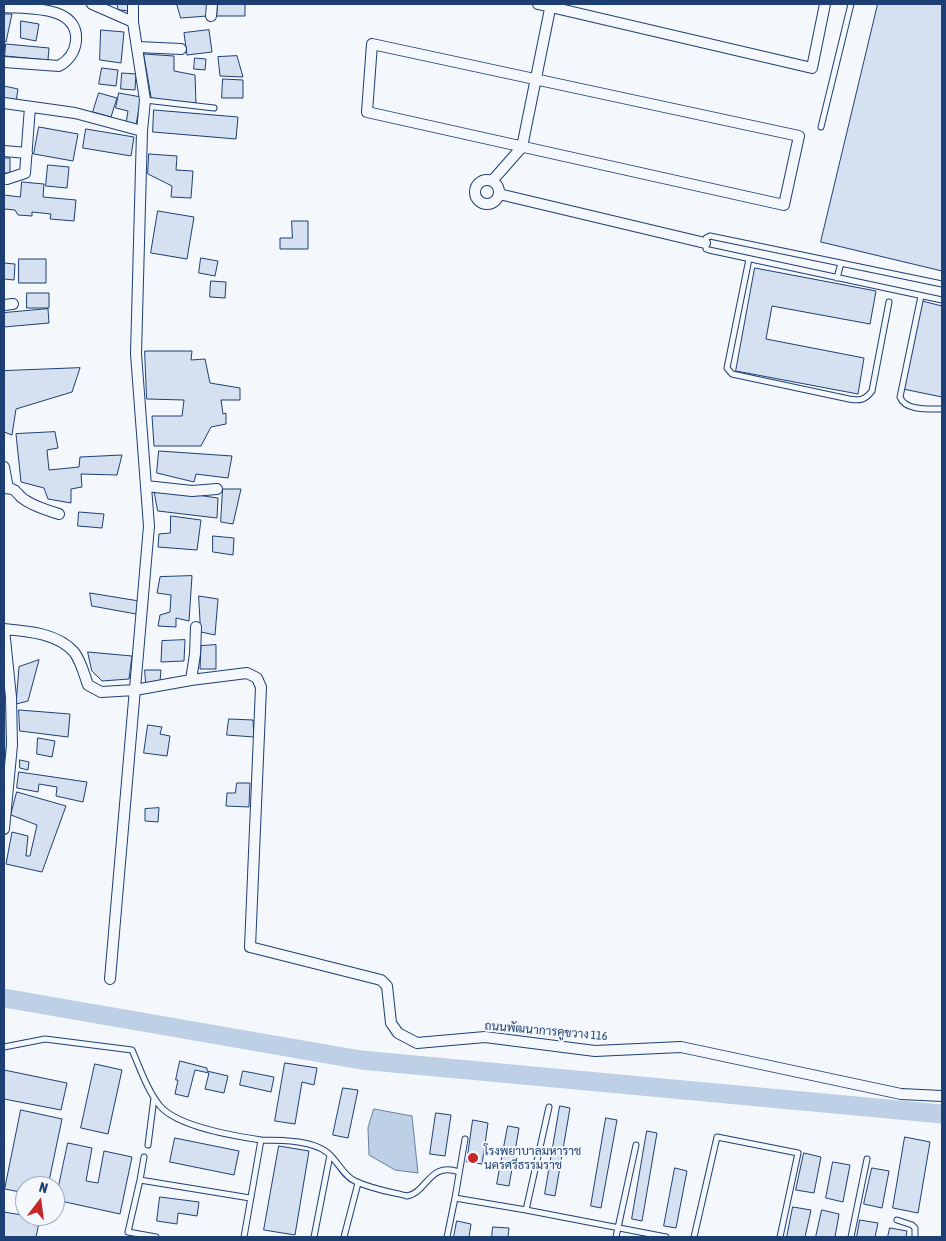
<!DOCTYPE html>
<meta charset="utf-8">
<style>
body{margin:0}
#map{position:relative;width:946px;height:1241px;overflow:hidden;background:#f4f7fb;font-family:"Asap Condensed",sans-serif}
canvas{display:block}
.frame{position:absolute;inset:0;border:5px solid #1d3f73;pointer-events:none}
.north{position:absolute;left:15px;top:1176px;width:50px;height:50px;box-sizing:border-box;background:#f4f7fb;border:1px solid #9eadc5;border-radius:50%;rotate:15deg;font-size:14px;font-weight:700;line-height:20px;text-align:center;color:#1d3f73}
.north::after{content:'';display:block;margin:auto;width:18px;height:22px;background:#c62828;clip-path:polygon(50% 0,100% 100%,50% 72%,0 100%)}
</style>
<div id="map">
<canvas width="946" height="1241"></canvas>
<div class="frame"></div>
<div class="north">N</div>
</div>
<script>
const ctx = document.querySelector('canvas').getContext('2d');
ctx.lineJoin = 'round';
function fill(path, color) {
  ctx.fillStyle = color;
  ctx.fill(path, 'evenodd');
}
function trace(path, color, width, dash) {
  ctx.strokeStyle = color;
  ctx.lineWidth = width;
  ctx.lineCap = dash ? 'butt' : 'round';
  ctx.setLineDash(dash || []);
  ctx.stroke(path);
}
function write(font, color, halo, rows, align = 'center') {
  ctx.font = font + ' "Asap Condensed",Sarabun,sans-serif';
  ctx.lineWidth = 4;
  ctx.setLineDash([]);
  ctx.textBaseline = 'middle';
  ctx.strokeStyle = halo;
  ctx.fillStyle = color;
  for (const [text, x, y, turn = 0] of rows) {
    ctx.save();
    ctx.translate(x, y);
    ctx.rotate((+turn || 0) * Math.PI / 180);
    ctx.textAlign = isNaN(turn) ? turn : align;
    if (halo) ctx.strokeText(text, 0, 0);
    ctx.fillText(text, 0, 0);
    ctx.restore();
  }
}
const water = new Path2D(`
 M 374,1109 L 412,1116 L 418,1173 L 395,1170 L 369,1155 L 368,1128 Z`);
const river = new Path2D(`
 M 4,998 L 361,1060 L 942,1114`);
const building = new Path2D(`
 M 117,4 L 130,4 L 130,11 L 119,10 Z
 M 177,4 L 208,4 L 207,16 L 181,18 Z
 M 218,4 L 245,4 L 245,16 L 217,16 Z
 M 878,4 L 942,4 L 942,271 L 821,242 Z
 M 4,14 L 12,14 L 6,42 L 4,41 Z
 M 21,21 L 39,24 L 36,41 L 21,38 Z
 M 101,30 L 124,32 L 121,63 L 100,60 Z
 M 209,30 L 212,52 L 187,55 L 184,33 Z
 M 6,44 L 49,48 L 48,60 L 5,56 Z
 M 144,54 L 174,56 L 174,71 L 195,75 L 196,103 L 152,100 Z
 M 237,56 L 243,77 L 220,76 L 218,57 Z
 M 195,58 L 206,59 L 205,70 L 194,69 Z
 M 102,68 L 118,70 L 116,86 L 99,84 Z
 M 122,73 L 136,74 L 135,90 L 121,89 Z
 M 223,79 L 243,80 L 243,98 L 222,98 Z
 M 4,86 L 18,89 L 16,102 L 4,99 Z
 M 99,93 L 117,98 L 111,117 L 93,112 Z
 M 119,93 L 141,97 L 136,125 L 126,123 L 128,111 L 116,108 Z
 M 154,110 L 238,117 L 236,139 L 153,132 Z
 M 39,127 L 78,134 L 73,161 L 34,154 Z
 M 86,129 L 134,137 L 131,156 L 83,148 Z
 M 149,154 L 177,156 L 176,170 L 193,171 L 191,198 L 171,197 L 172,186 L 148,174 Z
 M 4,158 L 10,158 L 10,173 L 4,173 Z
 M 48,165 L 69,167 L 67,188 L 46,186 Z
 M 22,182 L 44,184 L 43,197 L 76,200 L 74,221 L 50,219 L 51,214 L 32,212 L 32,216 L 18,215 L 15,210 L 4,209 L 4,195 L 20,197 Z
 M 158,211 L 194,217 L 187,259 L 151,253 Z
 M 292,221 L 308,221 L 308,249 L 280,249 L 280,238 L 292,238 Z
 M 201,258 L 218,261 L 215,276 L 199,273 Z
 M 19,259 L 46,259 L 46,283 L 19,283 Z
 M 4,263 L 15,264 L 14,280 L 4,279 Z
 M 755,268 L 876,291 L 870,324 L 772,306 L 766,339 L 864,358 L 858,394 L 736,371 Z
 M 211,281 L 226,282 L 225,298 L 210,297 Z
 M 27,293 L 49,293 L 49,308 L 27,308 Z
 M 922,301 L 942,306 L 942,397 L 903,389 Z
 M 48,309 L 49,323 L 4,327 L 4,313 Z
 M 145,351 L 192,351 L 191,360 L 205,359 L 210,383 L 240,388 L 240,400 L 221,400 L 223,414 L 226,413 L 226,424 L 211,427 L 201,446 L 154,446 L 152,416 L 182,416 L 184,400 L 147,399 Z
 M 80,368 L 72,392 L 16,409 L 12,435 L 4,432 L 4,371 Z
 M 55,432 L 58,448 L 47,450 L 49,470 L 79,467 L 80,457 L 122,455 L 117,475 L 81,474 L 82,487 L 71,489 L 71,503 L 48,499 L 44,488 L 21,482 L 16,434 Z
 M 159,451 L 232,456 L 228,478 L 196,474 L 194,482 L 157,473 Z
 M 154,489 L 218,498 L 217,518 L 158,511 Z
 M 223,489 L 241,489 L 233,524 L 221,522 Z
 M 79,512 L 104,514 L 102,528 L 78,526 Z
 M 171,516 L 201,520 L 197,550 L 158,547 L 159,534 L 170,533 Z
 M 213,536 L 234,538 L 233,555 L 213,552 Z
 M 192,576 L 189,621 L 176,618 L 176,627 L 158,626 L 160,615 L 170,612 L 171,595 L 157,593 L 160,577 Z
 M 90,593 L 139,601 L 136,614 L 92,606 Z
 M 199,596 L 218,599 L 215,635 L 201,632 Z
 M 185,640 L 184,661 L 161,662 L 162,641 Z
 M 216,645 L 216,669 L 200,669 L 201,646 Z
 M 88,652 L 132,656 L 129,679 L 102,681 L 92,671 Z
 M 39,660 L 28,701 L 16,704 L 19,667 Z
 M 145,670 L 161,670 L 160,681 L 146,683 Z
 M 4,709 L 9,709 L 5,767 L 4,767 Z
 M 19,710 L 70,714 L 68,737 L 20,731 Z
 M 229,719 L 253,720 L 254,737 L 227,735 Z
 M 148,725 L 162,727 L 160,734 L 170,736 L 167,756 L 144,753 Z
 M 38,738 L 55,741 L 52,757 L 37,754 Z
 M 20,760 L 29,762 L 28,770 L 20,768 Z
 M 19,772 L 87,782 L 83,802 L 56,796 L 57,787 L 39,784 L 38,792 L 17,788 Z
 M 237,783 L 250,783 L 249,807 L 226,806 L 227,793 L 235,793 Z
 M 17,792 L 66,806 L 42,872 L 6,864 L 12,832 L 28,836 L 26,856 L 30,856 L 37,825 L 11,815 Z
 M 159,808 L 158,822 L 145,821 L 145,809 Z
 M 180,1061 L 207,1068 L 207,1071 L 228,1076 L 224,1093 L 205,1089 L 209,1073 L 195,1070 L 188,1097 L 175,1094 L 178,1080 L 176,1080 Z
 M 285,1063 L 317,1068 L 314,1085 L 302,1082 L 295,1124 L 275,1121 Z
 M 95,1064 L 122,1070 L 108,1134 L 81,1128 Z
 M 4,1070 L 67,1083 L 61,1110 L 4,1099 Z
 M 243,1071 L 274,1077 L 271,1092 L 240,1085 Z
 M 343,1088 L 358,1090 L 348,1138 L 333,1135 Z
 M 560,1106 L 570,1108 L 555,1196 L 545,1194 Z
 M 21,1110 L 62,1119 L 48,1186 L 25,1186 L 25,1193 L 5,1189 Z
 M 436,1113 L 451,1115 L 445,1156 L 430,1154 Z
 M 606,1118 L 617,1120 L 601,1208 L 591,1206 Z
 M 473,1120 L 488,1123 L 482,1164 L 467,1162 Z
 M 508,1126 L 519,1128 L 509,1186 L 497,1184 Z
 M 647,1131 L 657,1133 L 642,1221 L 632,1219 Z
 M 905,1137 L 930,1142 L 918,1213 L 893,1208 Z
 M 175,1138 L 239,1151 L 234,1175 L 170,1162 Z
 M 68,1143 L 92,1148 L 86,1181 L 98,1183 L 104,1151 L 132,1157 L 120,1214 L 56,1200 Z
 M 279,1146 L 309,1151 L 295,1235 L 264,1230 Z
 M 804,1153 L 821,1157 L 814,1193 L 796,1190 Z
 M 833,1162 L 850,1165 L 843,1202 L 826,1198 Z
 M 675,1168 L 687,1171 L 676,1228 L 664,1226 Z
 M 872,1168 L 889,1171 L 882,1208 L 864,1204 Z
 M 160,1197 L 199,1202 L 197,1216 L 178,1213 L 177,1224 L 157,1221 Z
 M 793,1207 L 811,1210 L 805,1237 L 787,1237 Z
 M 822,1210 L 839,1214 L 835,1237 L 816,1237 Z
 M 4,1212 L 40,1218 L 36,1237 L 4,1237 Z
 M 860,1220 L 878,1223 L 875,1237 L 857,1237 Z
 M 457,1221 L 471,1224 L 469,1237 L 454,1237 Z
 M 493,1227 L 509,1228 L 508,1237 L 492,1237 Z
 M 890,1228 L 907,1231 L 906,1237 L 888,1237 Z`);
const service = new Path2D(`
 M 145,100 L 214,108
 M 821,127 L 851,4
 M 749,259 L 727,368 L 732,374 L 849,399 C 860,401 865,400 872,391 L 889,302
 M 837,278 L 841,263
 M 942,284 L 710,236 L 706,238 L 706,249 L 709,250 L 942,300
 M 921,296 L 900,397 C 905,411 929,409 942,409
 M 4,1047 L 45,1039 L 132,1050 C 140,1068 147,1090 160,1106 C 178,1127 234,1136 261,1140 L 244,1237
 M 261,1140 C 281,1140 317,1140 331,1156 C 339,1164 345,1177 355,1181 C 371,1189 391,1192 407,1196 C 427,1193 429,1161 459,1172
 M 148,1145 L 154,1098
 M 144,1157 L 140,1180 L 250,1198
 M 140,1180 L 128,1232 L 156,1237
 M 455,1198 L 465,1139
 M 526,1210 L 549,1107
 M 897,1220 L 912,1225 L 915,1228 L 915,1237
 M 314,1237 L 330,1155
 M 344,1237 L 358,1183
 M 447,1237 L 455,1198 L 526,1210 L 666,1237
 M 616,1237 L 636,1145
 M 694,1237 L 717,1137 L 798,1153 L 780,1237
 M 851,1237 L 867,1159`);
const minor = new Path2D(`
 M 92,4 L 133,22
 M 538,4 L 812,68 L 825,4
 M 4,7 C 28,9 79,5 76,41 C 75,52 68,61 59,66 L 4,62
 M 211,16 L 212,4
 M 372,44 L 799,136 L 784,205 L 367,112 Z
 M 138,47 L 181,49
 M 4,103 L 75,113 L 142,131
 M 4,151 L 27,153
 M 7,179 L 25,173 L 30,107
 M475 192a12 12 0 1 1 24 0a12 12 0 1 1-24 0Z
 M 492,181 L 522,147 L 551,4
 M 499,194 L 705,243
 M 4,305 L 13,304
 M 4,467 L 8,488
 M 146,486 L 192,491 L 217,489
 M 4,488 C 16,489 14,490 21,497 C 29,504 49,511 59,514
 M 4,629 C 27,631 57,633 74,652 C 81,661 84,674 88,685 L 101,692 L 135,690 L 191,680 L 195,654 L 196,627
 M 191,680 L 247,673 L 257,678 L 261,687 L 250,947 L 381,980 L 387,986 L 391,1023 L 398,1033 L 417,1043 L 485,1037 L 595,1051 L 681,1047 L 901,1094 L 942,1096
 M 4,829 L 12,745 L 11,697 L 4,629
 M 110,979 L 149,526 L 136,354 L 142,131 L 145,100 L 133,22 L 133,4`);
const markers = [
 [473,1158,6,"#c62828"]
];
const streetNames = [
 ["ถนนพัฒนาการคูขวาง 116",546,1031,5]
];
const poiNames = [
 ["โรงพยาบาลมหาราช",484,1151],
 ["นครศรีธรรมราช",484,1165]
];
fill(water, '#bed0e5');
trace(water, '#687fa3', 1);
trace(river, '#bed0e5', 19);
fill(building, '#d5e0f0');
trace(building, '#1d3f73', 1);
trace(service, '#1d3f73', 7);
trace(minor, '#1d3f73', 12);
trace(service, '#f4f7fb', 5);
trace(minor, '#f4f7fb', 10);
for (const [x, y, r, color] of markers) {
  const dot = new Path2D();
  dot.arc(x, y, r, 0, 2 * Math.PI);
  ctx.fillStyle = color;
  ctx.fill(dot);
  trace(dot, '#f4f7fb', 2);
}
write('12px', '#1d3f73', '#f4f7fb', streetNames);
write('12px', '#1d3f73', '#f4f7fb', poiNames, 'left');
</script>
